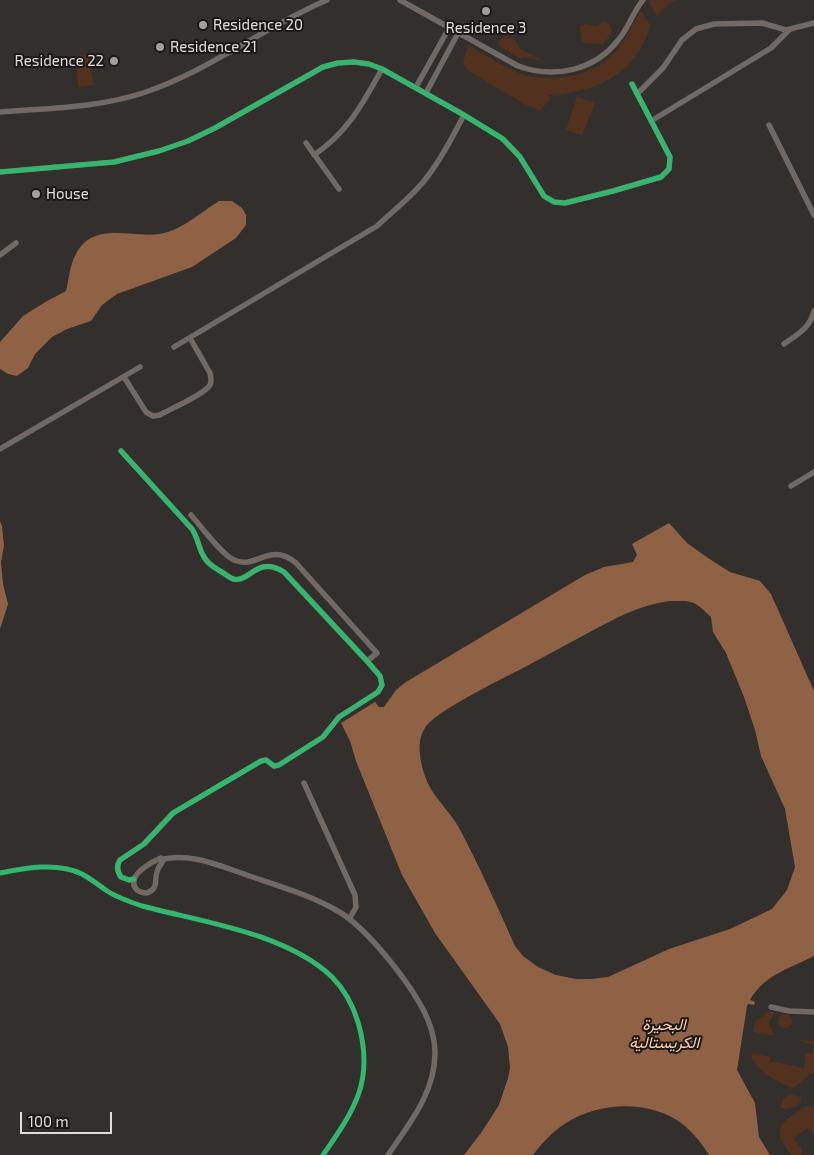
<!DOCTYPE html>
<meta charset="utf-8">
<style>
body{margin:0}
#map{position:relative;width:814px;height:1155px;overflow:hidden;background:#332f2d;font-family:"Exo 2",sans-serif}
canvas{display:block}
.scale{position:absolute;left:20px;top:1112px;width:92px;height:22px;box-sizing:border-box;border:2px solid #e1dcd9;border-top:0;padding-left:6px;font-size:15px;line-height:18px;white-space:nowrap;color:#e1dcd9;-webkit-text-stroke:4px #1b1715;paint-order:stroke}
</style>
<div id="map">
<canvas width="814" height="1155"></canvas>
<div class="scale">100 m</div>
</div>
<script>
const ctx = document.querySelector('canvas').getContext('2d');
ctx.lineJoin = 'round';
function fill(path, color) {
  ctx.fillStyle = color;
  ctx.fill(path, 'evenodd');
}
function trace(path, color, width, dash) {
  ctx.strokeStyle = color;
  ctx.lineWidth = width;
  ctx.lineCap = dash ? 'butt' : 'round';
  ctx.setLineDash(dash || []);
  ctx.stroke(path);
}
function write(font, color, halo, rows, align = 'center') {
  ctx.font = font + ' "Exo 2",Vazirmatn,sans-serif';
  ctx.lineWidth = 4;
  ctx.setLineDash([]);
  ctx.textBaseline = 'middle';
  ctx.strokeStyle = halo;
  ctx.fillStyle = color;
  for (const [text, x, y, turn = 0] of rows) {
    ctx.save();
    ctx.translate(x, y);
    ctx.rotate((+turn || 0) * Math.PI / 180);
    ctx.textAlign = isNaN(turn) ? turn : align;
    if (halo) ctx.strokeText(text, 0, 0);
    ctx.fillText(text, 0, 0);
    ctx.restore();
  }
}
const green = new Path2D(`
 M 652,0 L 677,0 L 667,5 L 657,16 L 649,2 Z
 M 641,11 L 651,26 C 645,40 639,55 627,66 C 607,86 576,94 548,95 L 550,99 L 540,111 L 524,104 L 469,71 L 463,63 L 468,45 C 486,55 514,74 533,77 C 560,81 592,75 612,55 C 625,43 631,25 641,11 Z
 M 602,22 L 607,22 C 616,31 610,36 603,44 L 585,43 L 582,41 L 580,26 L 584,24 L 597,26 Z
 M 505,37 L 515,39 L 520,49 L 543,61 L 524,57 L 520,59 L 498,45 L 501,38 Z
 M 88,54 L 94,85 L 78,87 L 76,56 Z
 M 577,97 L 595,103 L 582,135 L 566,130 Z
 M 767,1012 L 774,1012 L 774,1016 C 765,1022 772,1029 775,1036 L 753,1032 L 756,1020 L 763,1017 Z
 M778 1021a7 7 0 1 1 14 0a7 7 0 1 1-14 0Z
 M 798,1040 L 814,1041 L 814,1073 C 805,1076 801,1084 792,1088 C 778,1082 760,1073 752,1059 L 752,1053 L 770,1057 L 770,1061 L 804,1068 L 806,1053 L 812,1054 L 814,1045 Z
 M 790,1094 L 801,1097 L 801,1100 L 797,1107 L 785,1109 L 780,1107 L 784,1098 Z
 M 806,1106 L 814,1107 L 814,1135 L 808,1128 L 794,1138 L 802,1150 L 802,1155 L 791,1155 C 770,1127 781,1123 806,1106 Z`);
const water = new Path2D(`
 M 219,201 L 232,201 L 242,208 L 246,215 L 246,225 L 236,238 L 192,267 L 117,294 L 102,305 L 91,321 L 67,329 L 52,337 L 35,354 L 28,368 L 17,376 L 8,374 L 0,369 L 0,342 L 23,316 L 47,301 L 66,291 C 69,279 70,264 76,254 C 93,221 130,238 159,234 C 181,231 201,212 219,201 Z
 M 0,521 L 2,526 L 4,546 L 1,562 L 3,584 L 8,604 L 0,629 Z
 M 669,523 L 687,543 L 708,558 L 730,572 L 760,581 L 771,594 L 814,691 L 814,956 C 789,969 765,974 750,1000 L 755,1002 L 754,1005 L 748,1004 L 747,1006 L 737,1070 L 755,1103 L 759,1137 L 770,1155 L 709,1155 C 700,1141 690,1128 675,1119 C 643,1100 597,1103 566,1123 C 553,1131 542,1143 533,1155 L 464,1155 L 481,1133 L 499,1105 L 508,1078 L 510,1068 L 508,1047 L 500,1024 L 435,933 L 402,875 L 356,761 L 350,741 L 341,723 L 375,702 L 379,707 L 384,707 L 396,690 L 406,682 L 585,575 L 604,567 L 633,562 L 637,555 L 632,544 ZM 669,601 L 686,601 L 694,603 L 700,607 L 711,617 L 713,632 L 726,653 L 744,697 L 755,730 L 761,756 L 785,809 L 795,867 L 787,890 L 772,909 L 730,929 L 669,949 L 608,977 L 591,979 L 576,979 L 556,975 L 538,967 L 523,956 L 515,946 C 497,906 479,865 458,826 C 448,809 431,795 425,776 C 420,761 416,741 425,728 C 435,711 504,678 525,667 C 546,656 567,644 588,633 C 614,619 639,605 669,601 Z`);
const minor = new Path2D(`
 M 400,0 L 518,66 C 554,79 595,71 619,39 C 629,27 633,12 643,0
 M 416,87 L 449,28
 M 426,93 L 458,33
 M 637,94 L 663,68 L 682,40 L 696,29 L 714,24 L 762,23 L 786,30 L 814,23
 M 0,112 C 48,108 97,108 143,93 C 209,71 264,27 327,0
 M 651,121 L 771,48 L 789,30
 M 769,125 L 814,215
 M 306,143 L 339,189
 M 314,155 C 348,132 363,103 382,69
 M 0,172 L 114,162 L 159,151 L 188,141 L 215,128 L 323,67 L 338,63 L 354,62 L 369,64 L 382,69 L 464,115 L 503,139 L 520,157 L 544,196 L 554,202 L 565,203 L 613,191 L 661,177 L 669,169 L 670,157 L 632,84
 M 0,255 L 16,243
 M 784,344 C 798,334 810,328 814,311
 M 174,347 L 377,226 C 393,211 410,198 424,181 C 440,161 452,138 464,115
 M 124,377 L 146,412 L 153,416 L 160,415 C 170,409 205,394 210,385 C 212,381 211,377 210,373 L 190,338
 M 0,449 L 140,367
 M 121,451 L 192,529 C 199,539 199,553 207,561 C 210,565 215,568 220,571 C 224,573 228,577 233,579 C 250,583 257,555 284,572 L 367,661 L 380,676 L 382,685 L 378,692 L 339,717 L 323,737 L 279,765 L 274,766 L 266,760 L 261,761 L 173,813 L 144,844 L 120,860 C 116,866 117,871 121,877 L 129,880 L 134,879
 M 791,486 L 814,472
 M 191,515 C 201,526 221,554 234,560 C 257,570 269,541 296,563 L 377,653 L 367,661
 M 304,783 L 355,895 L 356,907 L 350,918
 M 161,858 L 163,861 C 161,864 158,867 157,872 C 154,881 159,888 147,893 C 143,893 139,892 136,889 C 126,875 152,862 161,858 Z
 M 163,859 C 191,853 218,865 244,874 C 275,885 308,894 336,910 C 367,927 414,987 428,1020 C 432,1030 435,1042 435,1053 C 435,1093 409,1124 388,1155
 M 771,1007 L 789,1011 L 814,1012`);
const cycleway = new Path2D(`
 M 0,172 L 114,162 L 159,151 L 188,141 L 215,128 L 323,67 L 338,63 L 354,62 L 369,64 L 382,69 L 464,115 L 503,139 L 520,157 L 544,196 L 554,202 L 565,203 L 613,191 L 661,177 L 669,169 L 670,157 L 632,84
 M 121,451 L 192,529 C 199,539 199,553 207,561 C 210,565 215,568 220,571 C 224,573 228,577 233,579 C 250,583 257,555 284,572 L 367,661 L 380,676 L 382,685 L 378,692 L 339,717 L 323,737 L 279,765 L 274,766 L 266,760 L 261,761 L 173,813 L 144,844 L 120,860 C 116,866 117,871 121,877 L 129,880 L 134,879
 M 0,873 C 26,868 57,862 82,874 C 91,879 99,885 107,891 C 118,898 130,902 142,906 C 202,922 286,933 332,977 C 344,989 353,1006 358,1022 C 375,1080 355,1109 323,1155`);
const markers = [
 [486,11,5,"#a49f9d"],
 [203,25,5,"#a49f9d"],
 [160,47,5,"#a49f9d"],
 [114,61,5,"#a49f9d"],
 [36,194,5,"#a49f9d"]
];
const poiNames = [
 ["Residence 20",213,25],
 ["Residence 3",486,28,"center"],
 ["Residence 21",170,47],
 ["Residence 22",104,61,"right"],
 ["House",46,194]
];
const waterNames = [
 ["البحيرة",664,1025],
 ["الكريستالية",664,1043]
];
fill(green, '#52321f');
fill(water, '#8f6246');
trace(minor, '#706964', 5.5);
trace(cycleway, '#33b770', 5);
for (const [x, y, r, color] of markers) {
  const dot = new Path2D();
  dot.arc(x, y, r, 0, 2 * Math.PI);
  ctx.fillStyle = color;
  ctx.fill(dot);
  trace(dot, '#1b1715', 2);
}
write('15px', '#e1dcd9', '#1b1715', poiNames, 'left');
write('italic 16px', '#fccdb2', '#1b1715', waterNames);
</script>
